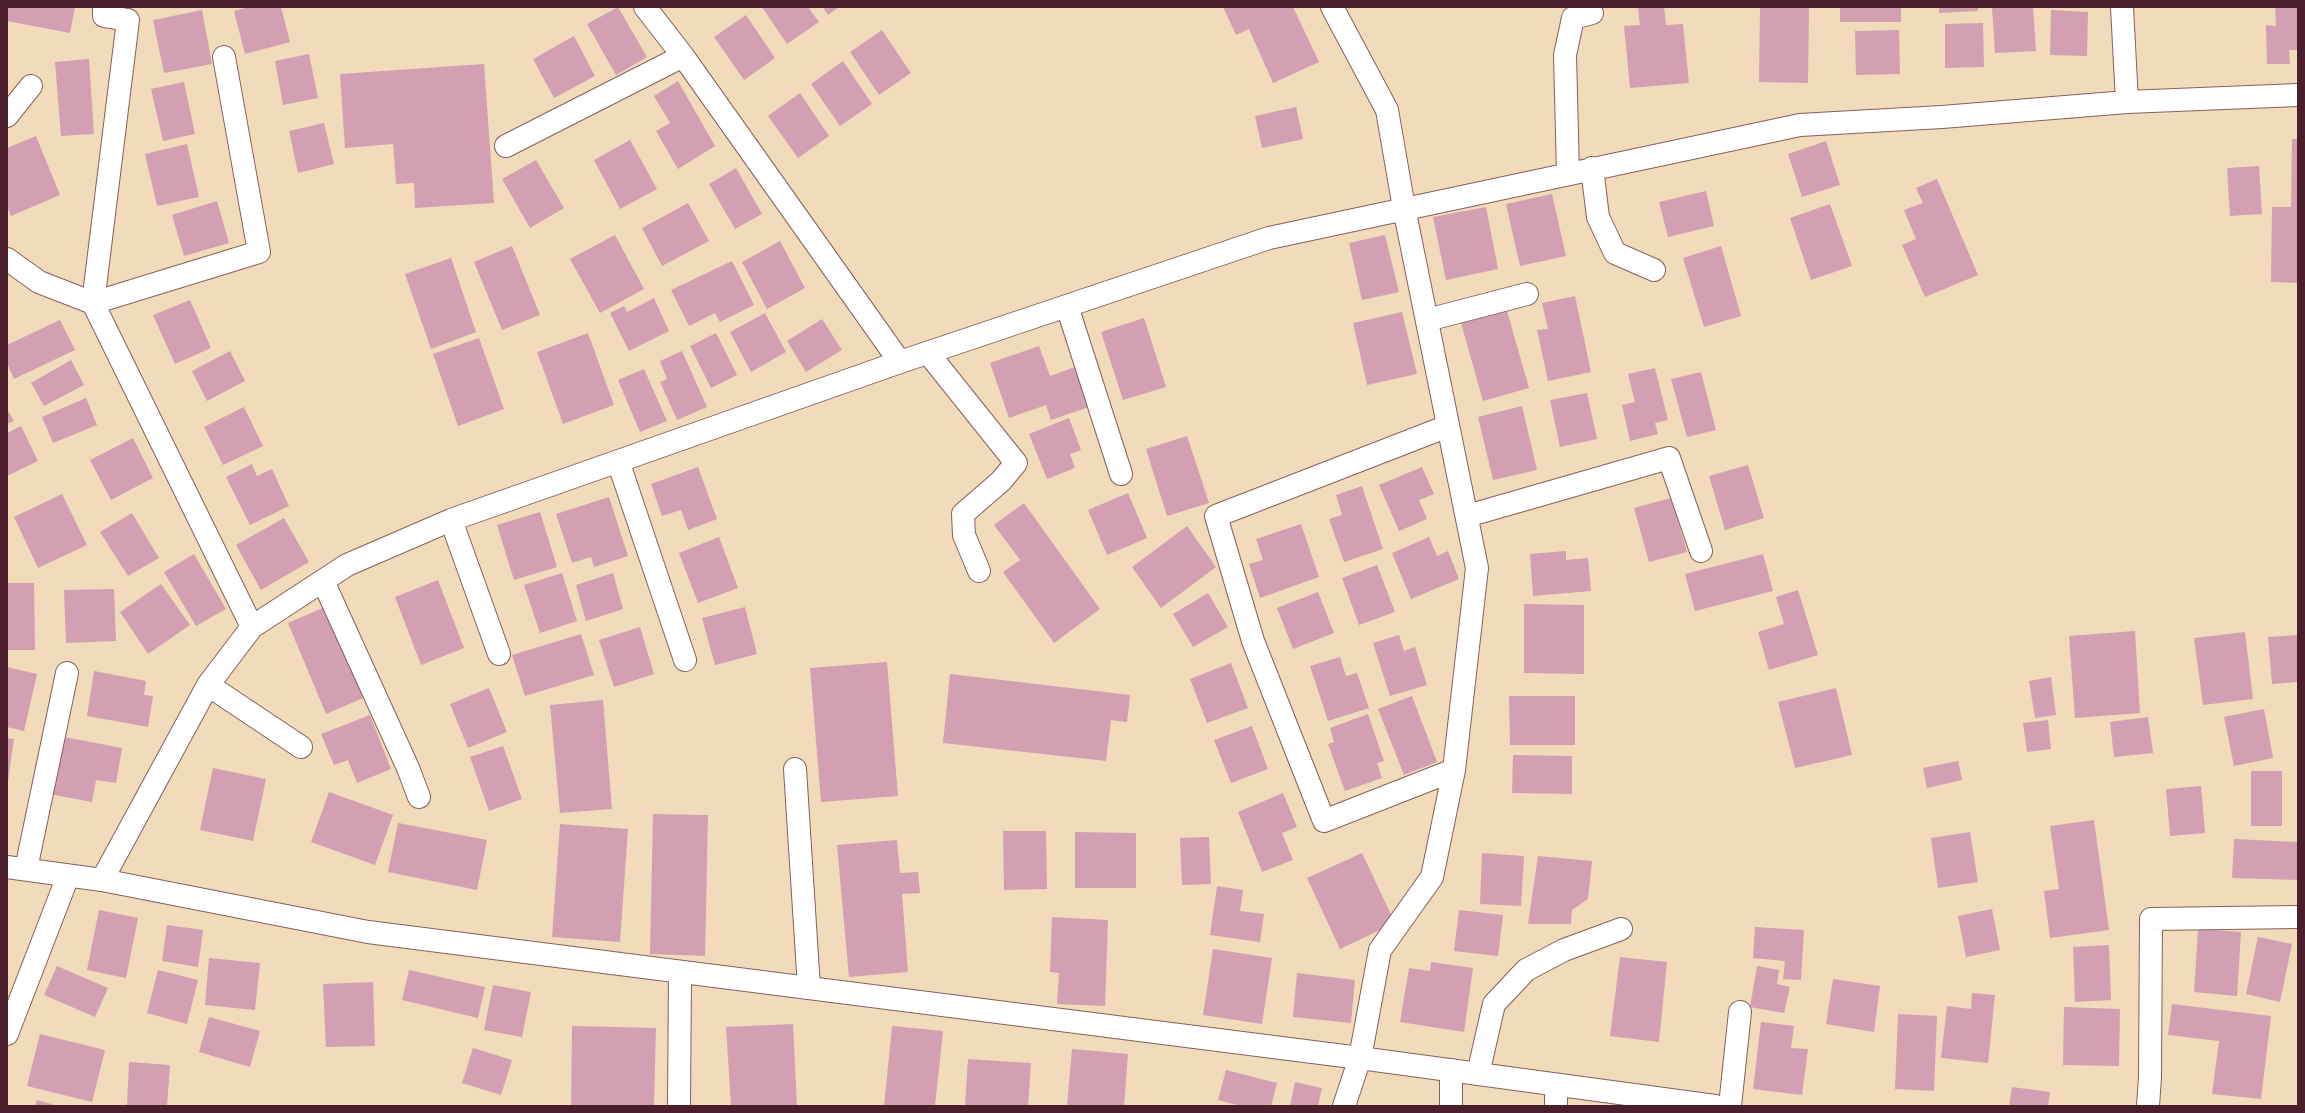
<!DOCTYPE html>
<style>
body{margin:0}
#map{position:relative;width:2305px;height:1113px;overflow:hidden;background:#f1dbba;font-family:Delius,sans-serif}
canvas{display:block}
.frame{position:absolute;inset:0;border:8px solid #4a1f2b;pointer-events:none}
</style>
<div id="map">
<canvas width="2305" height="1113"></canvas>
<div class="frame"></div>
</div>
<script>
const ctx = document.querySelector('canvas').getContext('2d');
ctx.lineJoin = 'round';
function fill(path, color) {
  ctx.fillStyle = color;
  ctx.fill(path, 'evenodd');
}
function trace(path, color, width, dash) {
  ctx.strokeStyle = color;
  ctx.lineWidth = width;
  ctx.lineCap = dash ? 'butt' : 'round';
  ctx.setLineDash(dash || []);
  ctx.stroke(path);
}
const building = new Path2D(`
 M 7,7 L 75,7 L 70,33 L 7,21 Z
 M 249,7 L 281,7 L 290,42 L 245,54 L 234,11 Z
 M 618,7 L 647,57 L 616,75 L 587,24 Z
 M 762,7 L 808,7 L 819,22 L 787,44 Z
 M 823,7 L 839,7 L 828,15 Z
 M 1223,7 L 1293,7 L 1319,62 L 1273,83 L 1249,29 L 1236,35 Z
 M 1638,7 L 1664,7 L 1666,25 L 1683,24 L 1689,83 L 1630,88 L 1624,26 L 1640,25 Z
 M 1760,7 L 1809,7 L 1808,83 L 1759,82 Z
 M 1840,7 L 1901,7 L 1901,22 L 1840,22 Z
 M 1939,7 L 1978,7 L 1978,11 L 1939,13 Z
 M 1992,7 L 2033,7 L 2036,51 L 1995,53 Z
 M 2275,7 L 2298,7 L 2298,50 L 2289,50 L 2290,64 L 2267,64 L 2266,25 L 2276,26 Z
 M 202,10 L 212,64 L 164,73 L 153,20 Z
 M 2051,10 L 2088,12 L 2087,56 L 2050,55 Z
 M 746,15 L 775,58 L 744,80 L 714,37 Z
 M 1983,23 L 1984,67 L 1945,68 L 1945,24 Z
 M 882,30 L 911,73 L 879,95 L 850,52 Z
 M 1899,30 L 1900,74 L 1856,75 L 1855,31 Z
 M 574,36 L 595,76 L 554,98 L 533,59 Z
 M 309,54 L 318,98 L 283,105 L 275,61 Z
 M 89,59 L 94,134 L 61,136 L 55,62 Z
 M 843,61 L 872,104 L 840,126 L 811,84 Z
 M 484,64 L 494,203 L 415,208 L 414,183 L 396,184 L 393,144 L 345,148 L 340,74 Z
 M 678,81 L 715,146 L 678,169 L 656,131 L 670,123 L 654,96 Z
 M 184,82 L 195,134 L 163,141 L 151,89 Z
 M 800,93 L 829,136 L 798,158 L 768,116 Z
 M 1296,107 L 1303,139 L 1262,148 L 1255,116 Z
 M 324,123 L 334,164 L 298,173 L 289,131 Z
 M 36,136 L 60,195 L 11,216 L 7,206 L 7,148 Z
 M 2292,139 L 2298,139 L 2298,283 L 2271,282 L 2272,207 L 2291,207 Z
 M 630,140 L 657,189 L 620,209 L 594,160 Z
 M 1826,141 L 1840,185 L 1802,197 L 1788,154 Z
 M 187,144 L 199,197 L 157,206 L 145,154 Z
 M 536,160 L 564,208 L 530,228 L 502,179 Z
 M 2259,166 L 2262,214 L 2230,216 L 2227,168 Z
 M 736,168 L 762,214 L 735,229 L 709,184 Z
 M 1937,179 L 1978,275 L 1925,297 L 1902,245 L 1916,239 L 1904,210 L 1923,203 L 1916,188 Z
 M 1706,191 L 1714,226 L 1668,237 L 1659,202 Z
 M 1552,194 L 1566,256 L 1520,266 L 1506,204 Z
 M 217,201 L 229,243 L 184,256 L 172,215 Z
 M 688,203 L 709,241 L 662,266 L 642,228 Z
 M 1830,204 L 1852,266 L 1811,280 L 1790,218 Z
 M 1486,207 L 1498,269 L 1446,280 L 1433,217 Z
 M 615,235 L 644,289 L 600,313 L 570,259 Z
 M 1385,235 L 1399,292 L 1362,300 L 1349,243 Z
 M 780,241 L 805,288 L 767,309 L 742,262 Z
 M 512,246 L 540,315 L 502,330 L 474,262 Z
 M 1721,246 L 1741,316 L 1704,327 L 1683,258 Z
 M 451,258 L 476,332 L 431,349 L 405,274 Z
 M 732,261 L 754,305 L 720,322 L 715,313 L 689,326 L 671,290 Z
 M 1575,296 L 1591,372 L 1548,381 L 1537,330 L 1548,329 L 1542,303 Z
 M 654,298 L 669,331 L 629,351 L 610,313 L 624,306 L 627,312 Z
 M 190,300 L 211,348 L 175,364 L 153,315 Z
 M 1507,311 L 1529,388 L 1483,401 L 1461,323 Z
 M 1402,312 L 1417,374 L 1367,385 L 1353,323 Z
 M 765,313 L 786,352 L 751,372 L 730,332 Z
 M 1144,318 L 1166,387 L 1123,400 L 1101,332 Z
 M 822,319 L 842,350 L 806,372 L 787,341 Z
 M 60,320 L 75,350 L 14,379 L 7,363 L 7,345 Z
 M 588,333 L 614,405 L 563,424 L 537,352 Z
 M 716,333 L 737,375 L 711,388 L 690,346 Z
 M 479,338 L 504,409 L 458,426 L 433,354 Z
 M 1039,346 L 1050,376 L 1075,367 L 1089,407 L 1051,420 L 1046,405 L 1009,418 L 990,363 Z
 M 230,351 L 245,381 L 207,401 L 192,371 Z
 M 682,351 L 707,407 L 677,420 L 660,382 L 667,379 L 660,361 Z
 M 71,360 L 84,385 L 44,406 L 31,383 Z
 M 1655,368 L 1668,420 L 1655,423 L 1658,434 L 1630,441 L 1622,405 L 1635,402 L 1628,374 Z
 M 644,369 L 667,421 L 640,432 L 618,380 Z
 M 1701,372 L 1716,430 L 1687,437 L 1671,379 Z
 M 1587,393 L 1597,439 L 1560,447 L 1550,400 Z
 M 86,398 L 97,425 L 53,443 L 42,417 Z
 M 1522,406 L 1537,470 L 1493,480 L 1478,417 Z
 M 244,407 L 263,446 L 223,465 L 204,427 Z
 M 7,409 L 14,421 L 7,424 Z
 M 1069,418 L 1081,450 L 1070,454 L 1075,468 L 1047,479 L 1029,434 Z
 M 21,426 L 38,461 L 7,476 L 7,433 Z
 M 1187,436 L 1209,503 L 1167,516 L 1146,449 Z
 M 133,438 L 153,478 L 111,500 L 90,460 Z
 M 252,464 L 257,476 L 272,469 L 289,506 L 250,525 L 226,477 Z
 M 1748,465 L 1764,518 L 1725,530 L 1709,476 Z
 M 698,467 L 717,519 L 688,530 L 681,510 L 662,516 L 651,484 Z
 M 1422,467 L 1434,494 L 1419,500 L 1427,519 L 1399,531 L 1379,485 Z
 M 1362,486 L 1383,549 L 1344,562 L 1329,519 L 1342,515 L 1336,495 Z
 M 1128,493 L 1147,538 L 1107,555 L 1088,510 Z
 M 62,494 L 87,545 L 38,568 L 14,517 Z
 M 609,497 L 628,556 L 594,567 L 591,557 L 572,563 L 556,514 Z
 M 1671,498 L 1687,552 L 1649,562 L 1634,508 Z
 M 1024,503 L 1100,609 L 1054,643 L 1003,572 L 1020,560 L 994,525 Z
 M 540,512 L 557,567 L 514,580 L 497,525 Z
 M 132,513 L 159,558 L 128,576 L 100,532 Z
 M 284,518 L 309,562 L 261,590 L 236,545 Z
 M 1301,524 L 1319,577 L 1260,598 L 1249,564 L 1263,560 L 1256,539 Z
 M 1187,526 L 1216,567 L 1161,608 L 1132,567 Z
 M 719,537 L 738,588 L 698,603 L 679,553 Z
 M 1429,537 L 1437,556 L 1448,551 L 1459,579 L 1411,599 L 1392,553 Z
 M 1566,551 L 1566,560 L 1588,558 L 1591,591 L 1533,596 L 1530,554 Z
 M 194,554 L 226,609 L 196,626 L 164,572 Z
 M 1763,554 L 1773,591 L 1695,611 L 1685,574 Z
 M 1377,565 L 1395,612 L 1359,625 L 1342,578 Z
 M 562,573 L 577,621 L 540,633 L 524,585 Z
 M 613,573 L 623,609 L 586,621 L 576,585 Z
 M 438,580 L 464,648 L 421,665 L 395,597 Z
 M 7,583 L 34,583 L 35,650 L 7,650 Z
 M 161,584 L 190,625 L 148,654 L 120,612 Z
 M 114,589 L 116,641 L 66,643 L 64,590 Z
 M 1798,590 L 1818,655 L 1769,670 L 1758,632 L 1784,624 L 1776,597 Z
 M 1318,592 L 1334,633 L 1293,649 L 1277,608 Z
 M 1208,593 L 1228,627 L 1193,647 L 1173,614 Z
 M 1524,604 L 1584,605 L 1584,674 L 1524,673 Z
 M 325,607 L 363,698 L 326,714 L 288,623 Z
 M 745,607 L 757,654 L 715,665 L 702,618 Z
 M 640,627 L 654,674 L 614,687 L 599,640 Z
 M 2135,631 L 2140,713 L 2075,718 L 2069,636 Z
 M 2245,632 L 2253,699 L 2203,705 L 2194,638 Z
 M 581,634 L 594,675 L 525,696 L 512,655 Z
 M 1399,635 L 1404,651 L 1415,647 L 1427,685 L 1390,696 L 1373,643 Z
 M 2298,635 L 2298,682 L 2272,684 L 2268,637 Z
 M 1340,657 L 1346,676 L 1357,673 L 1369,708 L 1328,721 L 1310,666 Z
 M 887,662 L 898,796 L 821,802 L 810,668 Z
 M 1231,663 L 1248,708 L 1207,723 L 1190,679 Z
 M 7,667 L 37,674 L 24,731 L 7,727 Z
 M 94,671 L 146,681 L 144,695 L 153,696 L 148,727 L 87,716 Z
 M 950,674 L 1130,695 L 1127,722 L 1111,720 L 1106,761 L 943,743 Z
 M 2051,677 L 2056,715 L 2035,718 L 2029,681 Z
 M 489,688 L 507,732 L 468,748 L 450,704 Z
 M 1836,688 L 1852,755 L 1795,768 L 1778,702 Z
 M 1412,696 L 1437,762 L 1404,775 L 1378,709 Z
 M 1509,696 L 1575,696 L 1575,745 L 1510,745 Z
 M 603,700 L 612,809 L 560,813 L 550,705 Z
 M 2264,709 L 2273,758 L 2234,766 L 2224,717 Z
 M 1368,714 L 1384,761 L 1377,763 L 1382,778 L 1345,791 L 1328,744 L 1334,742 L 1330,728 Z
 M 370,715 L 391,769 L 357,783 L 348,760 L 334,765 L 321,734 Z
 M 2148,717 L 2153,753 L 2114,757 L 2110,722 Z
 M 2048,720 L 2051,749 L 2027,752 L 2023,723 Z
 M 1252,726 L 1268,769 L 1231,783 L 1214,740 Z
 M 59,736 L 122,748 L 116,783 L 96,780 L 92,802 L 49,794 Z
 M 7,738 L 14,739 L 8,781 L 7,781 Z
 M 503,746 L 522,799 L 489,811 L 470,757 Z
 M 1513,755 L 1572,756 L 1572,794 L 1512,793 Z
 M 1958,761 L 1962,780 L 1927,788 L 1923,768 Z
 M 213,768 L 266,779 L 253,841 L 200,830 Z
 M 2251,771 L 2282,771 L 2282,826 L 2251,826 Z
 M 2201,786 L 2205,833 L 2170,836 L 2166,789 Z
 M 329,792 L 393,815 L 375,865 L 311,842 Z
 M 1283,793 L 1297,827 L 1282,833 L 1293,860 L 1262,872 L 1238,812 Z
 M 653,814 L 708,815 L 705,956 L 650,954 Z
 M 2094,820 L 2109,930 L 2050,938 L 2044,891 L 2059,889 L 2050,826 Z
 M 398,823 L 487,840 L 477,890 L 388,872 Z
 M 560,824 L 628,829 L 620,942 L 552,937 Z
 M 1003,831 L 1046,831 L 1047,889 L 1004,890 Z
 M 1075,832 L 1136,833 L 1136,888 L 1075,888 Z
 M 1970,832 L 1978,882 L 1938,888 L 1931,838 Z
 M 1209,837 L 1211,884 L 1182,885 L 1180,838 Z
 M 2234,839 L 2298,842 L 2298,880 L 2232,878 Z
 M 897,840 L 900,873 L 918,872 L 920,893 L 902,894 L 908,972 L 849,977 L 837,845 Z
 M 1362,853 L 1395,923 L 1340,949 L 1307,878 Z
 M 1482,853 L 1524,856 L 1521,906 L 1480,904 Z
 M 1538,856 L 1592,861 L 1588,899 L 1572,910 L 1571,924 L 1528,924 Z
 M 1217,886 L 1243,890 L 1240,911 L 1264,914 L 1260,942 L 1210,935 Z
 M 1992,909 L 2000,950 L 1966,957 L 1958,916 Z
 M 99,910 L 138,918 L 126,978 L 87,970 Z
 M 1459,910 L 1503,915 L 1498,956 L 1454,951 Z
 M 1052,917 L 1108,920 L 1105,1006 L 1057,1004 L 1059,973 L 1050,972 Z
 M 167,925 L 203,930 L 198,967 L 162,961 Z
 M 1755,927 L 1804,930 L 1801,980 L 1783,979 L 1785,961 L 1753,958 Z
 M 2198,929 L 2241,932 L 2237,996 L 2194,992 Z
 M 2258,937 L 2292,944 L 2280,1002 L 2246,994 Z
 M 2109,945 L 2111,1000 L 2075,1002 L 2073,947 Z
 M 1213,949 L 1272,958 L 1262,1024 L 1203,1015 Z
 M 1620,957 L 1667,962 L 1659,1042 L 1610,1036 Z
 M 209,958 L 260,963 L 255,1010 L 205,1005 Z
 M 1431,962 L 1473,968 L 1464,1032 L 1400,1022 L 1409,968 L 1430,971 Z
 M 57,966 L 108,988 L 95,1017 L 44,995 Z
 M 1757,966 L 1779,970 L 1777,984 L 1790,987 L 1784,1013 L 1750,1007 Z
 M 158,970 L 198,980 L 187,1024 L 147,1013 Z
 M 409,970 L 485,987 L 478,1018 L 402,1000 Z
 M 1297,973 L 1355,980 L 1351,1023 L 1293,1017 Z
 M 1833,979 L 1880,986 L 1874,1032 L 1826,1024 Z
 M 373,982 L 375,1046 L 326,1047 L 323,984 Z
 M 493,985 L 531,992 L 522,1037 L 484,1030 Z
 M 1972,993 L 1995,995 L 1988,1063 L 1941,1058 L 1947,1006 L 1971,1009 Z
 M 2172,1004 L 2271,1016 L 2261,1099 L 2212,1094 L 2219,1041 L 2168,1035 Z
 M 2064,1007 L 2120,1009 L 2119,1066 L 2063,1065 Z
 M 1898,1014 L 1937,1016 L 1934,1091 L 1895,1089 Z
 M 209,1017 L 260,1031 L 250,1067 L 199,1052 Z
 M 1761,1022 L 1794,1026 L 1791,1048 L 1808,1049 L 1802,1095 L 1753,1089 Z
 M 793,1024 L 797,1106 L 731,1106 L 726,1027 Z
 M 572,1026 L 656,1028 L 654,1106 L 571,1106 Z
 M 892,1026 L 943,1031 L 935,1106 L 884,1106 Z
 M 40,1034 L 105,1050 L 92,1102 L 27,1086 Z
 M 473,1048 L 512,1060 L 501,1095 L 462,1083 Z
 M 1072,1049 L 1128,1054 L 1124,1106 L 1067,1106 Z
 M 968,1059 L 1031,1063 L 1028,1106 L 965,1106 Z
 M 129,1062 L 170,1065 L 167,1106 L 127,1106 Z
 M 1226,1070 L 1277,1083 L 1271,1106 L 1241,1106 L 1218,1100 Z
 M 1295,1082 L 1322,1088 L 1318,1106 L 1290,1106 Z
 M 2012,1087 L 2050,1092 L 2048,1106 L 2009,1106 Z
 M 37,1100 L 58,1106 L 35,1106 Z`);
const minor = new Path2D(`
 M 104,7 L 104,16 L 128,20 L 93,303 L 259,252 L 224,57
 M 645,7 L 683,56 L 900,362
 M 1332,7 L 1387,110 L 1404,208 L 1477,568 L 1454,770 L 1432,877 L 1380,950 L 1360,1058 L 1344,1106
 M 2122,7 L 2127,102
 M 7,116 L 31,86
 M 506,146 L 683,56
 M 1592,168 L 1598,217 L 1615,253 L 1654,270
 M 1568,174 L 1565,55 L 1573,18 L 1592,13
 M 7,259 L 39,282 L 93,303 L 252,627
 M 1067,306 L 1121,474
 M 1427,320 L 1527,294
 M 928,353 L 1016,463 L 1001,481 L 963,514 L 964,535 L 979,571
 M 1448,426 L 1216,516 L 1253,641 L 1324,821 L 1454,770
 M 618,461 L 685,660
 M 1467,516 L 1669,458 L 1701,551
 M 451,520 L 499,654
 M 323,581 L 408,768 L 419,797
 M 208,685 L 301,747
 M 795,769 L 809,988
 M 26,869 L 67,673
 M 102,880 L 208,685 L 252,627 L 347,565 L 451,520 L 900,362 L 1269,238 L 1800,125 L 1942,117 L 2127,102 L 2298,95
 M 7,1034 L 68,876
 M 1451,1070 L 1451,1106
 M 1478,1074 L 1494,1004 L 1526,970 L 1564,950 L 1621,929
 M 1556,1085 L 1556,1106
 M 679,1106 L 680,972
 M 1730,1106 L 1740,1012
 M 2148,1106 L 2150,1077 L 2151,919 L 2298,917`);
const tertiary = new Path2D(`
 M 7,867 L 102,880 L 368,932 L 1360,1058 L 1715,1106`);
fill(building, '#d2a0b2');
trace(minor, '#84615d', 24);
trace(tertiary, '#84615d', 24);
trace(minor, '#fff', 22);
trace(tertiary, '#fff', 22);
</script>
